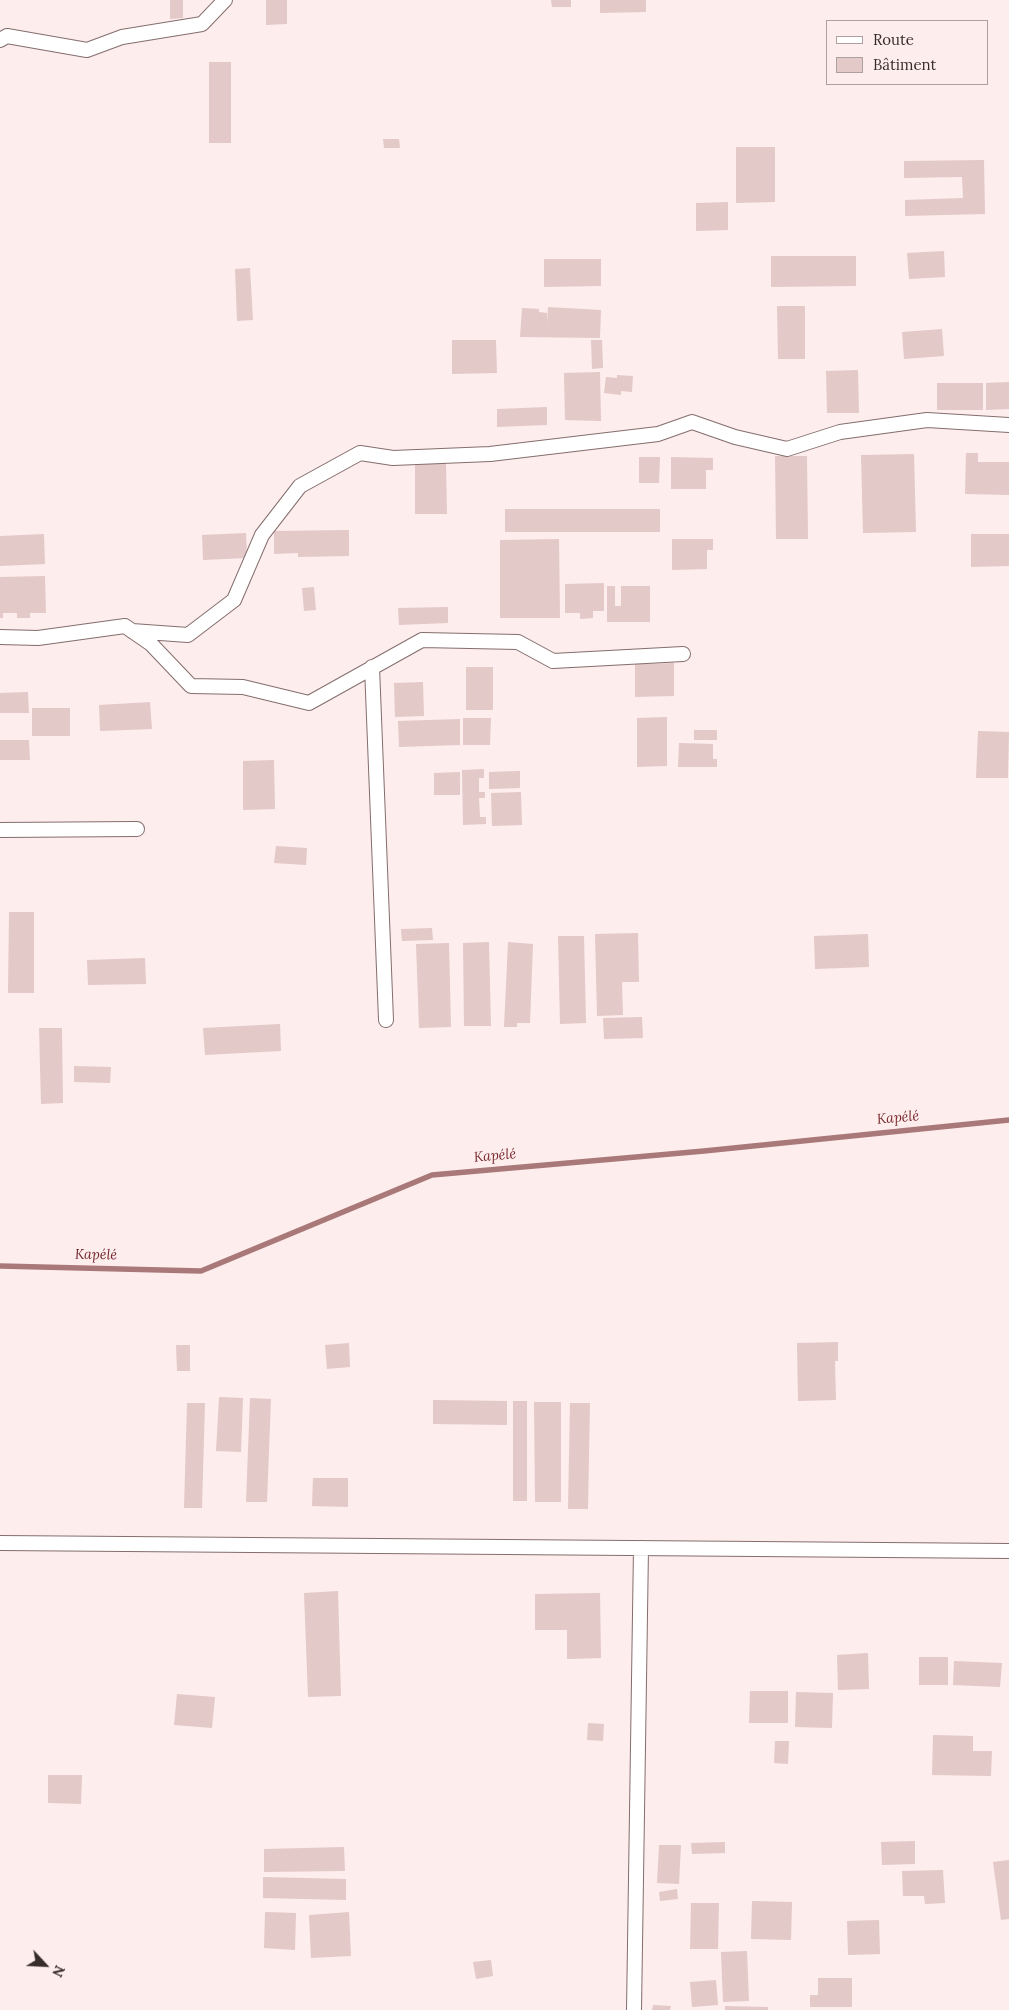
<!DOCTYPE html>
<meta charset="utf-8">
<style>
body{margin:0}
#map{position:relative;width:1009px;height:2010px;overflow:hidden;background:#fdedec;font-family:Lora,serif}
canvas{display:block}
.legend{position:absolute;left:826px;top:20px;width:162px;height:65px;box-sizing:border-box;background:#fdedec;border:1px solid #ada09f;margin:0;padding:6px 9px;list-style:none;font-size:15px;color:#362d2c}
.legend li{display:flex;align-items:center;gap:10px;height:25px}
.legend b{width:25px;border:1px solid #ada09f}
.north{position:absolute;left:20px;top:1940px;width:50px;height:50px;-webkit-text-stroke:4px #fdedec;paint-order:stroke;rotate:115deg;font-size:14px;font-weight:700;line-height:20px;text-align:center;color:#362d2c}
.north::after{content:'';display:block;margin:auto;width:18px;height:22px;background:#362d2c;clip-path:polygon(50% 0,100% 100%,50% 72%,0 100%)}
</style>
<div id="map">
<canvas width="1009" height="2010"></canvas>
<ul class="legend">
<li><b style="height:6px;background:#fff"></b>Route</li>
<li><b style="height:14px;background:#e3c9c8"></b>Bâtiment</li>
</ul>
<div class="north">N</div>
</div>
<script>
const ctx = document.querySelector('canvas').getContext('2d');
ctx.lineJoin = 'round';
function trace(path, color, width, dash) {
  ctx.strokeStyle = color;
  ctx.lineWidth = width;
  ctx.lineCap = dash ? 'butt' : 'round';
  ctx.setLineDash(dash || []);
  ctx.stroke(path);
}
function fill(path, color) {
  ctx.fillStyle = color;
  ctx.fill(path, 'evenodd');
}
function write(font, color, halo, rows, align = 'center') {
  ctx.font = font + ' Lora,serif';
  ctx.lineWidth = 5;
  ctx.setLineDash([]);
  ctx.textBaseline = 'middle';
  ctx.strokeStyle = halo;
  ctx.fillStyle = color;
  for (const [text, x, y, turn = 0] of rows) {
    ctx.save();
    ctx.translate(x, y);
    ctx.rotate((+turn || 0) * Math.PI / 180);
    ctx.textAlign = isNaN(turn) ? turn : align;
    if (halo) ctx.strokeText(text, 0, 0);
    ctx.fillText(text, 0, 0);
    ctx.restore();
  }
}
const stream = new Path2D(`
 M 0,1266 L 201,1271 L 432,1175 L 704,1151 L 1009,1120`);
const building = new Path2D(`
 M 170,0 L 183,0 L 183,18 L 170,19 Z
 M 266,0 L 287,0 L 287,24 L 266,25 Z
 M 551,0 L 571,0 L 571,7 L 552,7 Z
 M 600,0 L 646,0 L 646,12 L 600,13 Z
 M 209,62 L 231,62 L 231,143 L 209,143 Z
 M 383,139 L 399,139 L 400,148 L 384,148 Z
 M 736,147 L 775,147 L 775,202 L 736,203 Z
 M 984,160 L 985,214 L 905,216 L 905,200 L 963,198 L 962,177 L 904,178 L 904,161 Z
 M 728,202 L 728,230 L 696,231 L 696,203 Z
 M 944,251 L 945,277 L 909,279 L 907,253 Z
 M 771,256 L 856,256 L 856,286 L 771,287 Z
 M 544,259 L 601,259 L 601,286 L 544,287 Z
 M 250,268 L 253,320 L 237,321 L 235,269 Z
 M 777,306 L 805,306 L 805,359 L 778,359 Z
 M 548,307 L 601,310 L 600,338 L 520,337 L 522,308 L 539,309 L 539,312 L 547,313 L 547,324 Z
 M 942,329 L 944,356 L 904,359 L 902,332 Z
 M 452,340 L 496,340 L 497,373 L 452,374 Z
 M 591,340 L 602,340 L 603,368 L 592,369 Z
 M 858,370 L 859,413 L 827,413 L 826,371 Z
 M 600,372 L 601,421 L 565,420 L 564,373 Z
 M 617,375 L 633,376 L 632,392 L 621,391 L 621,395 L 604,393 L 606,377 L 617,378 Z
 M 1009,382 L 1009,409 L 986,410 L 986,383 Z
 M 937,383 L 983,383 L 983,410 L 937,410 Z
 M 547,407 L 547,425 L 497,427 L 497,409 Z
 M 966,453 L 978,453 L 978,462 L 1009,462 L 1009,495 L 965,494 Z
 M 914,454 L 916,532 L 863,533 L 861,455 Z
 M 775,456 L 807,456 L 808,539 L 776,539 Z
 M 639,457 L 660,457 L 659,483 L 639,483 Z
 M 671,457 L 713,458 L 713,470 L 706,470 L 706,489 L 671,489 Z
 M 415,463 L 446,463 L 447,514 L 415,514 Z
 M 505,509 L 660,509 L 660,532 L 505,532 Z
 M 349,530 L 349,556 L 298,557 L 298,553 L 274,554 L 274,531 Z
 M 246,533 L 247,558 L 203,560 L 202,535 Z
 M 44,534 L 45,564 L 0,566 L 0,536 Z
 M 971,534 L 1009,534 L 1009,566 L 971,567 Z
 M 559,539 L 560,618 L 500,618 L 500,540 Z
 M 672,539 L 713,539 L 713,550 L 707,550 L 707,569 L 672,570 Z
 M 45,576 L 46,613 L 30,613 L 30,618 L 17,618 L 17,613 L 3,613 L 3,618 L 0,618 L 0,577 Z
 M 604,583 L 604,611 L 593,611 L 593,618 L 580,619 L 580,613 L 565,613 L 565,584 Z
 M 607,586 L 615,586 L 615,606 L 621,606 L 621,586 L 650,586 L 650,622 L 607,622 Z
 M 314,587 L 316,610 L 304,611 L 302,588 Z
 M 448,607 L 448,623 L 399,625 L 398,608 Z
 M 674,663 L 674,696 L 635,697 L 635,664 Z
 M 466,667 L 493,667 L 493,710 L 466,710 Z
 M 423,682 L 424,716 L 395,717 L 394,683 Z
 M 28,692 L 29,713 L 0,713 L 0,693 Z
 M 150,702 L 152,729 L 100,731 L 99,705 Z
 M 32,708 L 70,708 L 70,736 L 32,736 Z
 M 667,717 L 667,766 L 637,767 L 637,718 Z
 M 463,718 L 491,718 L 490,745 L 463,745 Z
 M 460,719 L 460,745 L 399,747 L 398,721 Z
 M 694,730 L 717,730 L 717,740 L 694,740 Z
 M 978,731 L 1009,732 L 1008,778 L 976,778 Z
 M 0,740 L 29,740 L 30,760 L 0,760 Z
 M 679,743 L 713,744 L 713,759 L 717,759 L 717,767 L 678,767 Z
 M 274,760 L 275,809 L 243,810 L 243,761 Z
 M 484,769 L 484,778 L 479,778 L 479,792 L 485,792 L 485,798 L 479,798 L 480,817 L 486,817 L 486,824 L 463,825 L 462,770 Z
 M 520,771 L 520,788 L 489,789 L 489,772 Z
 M 460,772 L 460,795 L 434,795 L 434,773 Z
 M 521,792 L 522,825 L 492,826 L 491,793 Z
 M 276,846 L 307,848 L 306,865 L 274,863 Z
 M 9,912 L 34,912 L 34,993 L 8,993 Z
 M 432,928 L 433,940 L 402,941 L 401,929 Z
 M 638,933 L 639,982 L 622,982 L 623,1015 L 597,1016 L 595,934 Z
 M 868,934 L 869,967 L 815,969 L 814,936 Z
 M 558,936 L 584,936 L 586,1023 L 560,1024 Z
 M 489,942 L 491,1026 L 464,1026 L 463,943 Z
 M 508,942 L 533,944 L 530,1023 L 517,1023 L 517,1027 L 504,1027 Z
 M 449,943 L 451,1027 L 419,1028 L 416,944 Z
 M 145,958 L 146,984 L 88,985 L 87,960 Z
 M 642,1017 L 643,1038 L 604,1039 L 603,1018 Z
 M 280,1024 L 281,1051 L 205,1055 L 203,1028 Z
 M 39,1028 L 62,1028 L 63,1103 L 41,1104 Z
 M 74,1066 L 111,1067 L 110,1083 L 74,1082 Z
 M 838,1342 L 838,1361 L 835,1361 L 836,1400 L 798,1401 L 797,1343 Z
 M 349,1343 L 350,1367 L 327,1369 L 325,1345 Z
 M 176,1345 L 190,1345 L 190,1371 L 177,1371 Z
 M 219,1397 L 243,1398 L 241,1452 L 216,1451 Z
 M 250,1398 L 271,1399 L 267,1502 L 246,1502 Z
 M 433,1400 L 507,1401 L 507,1425 L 433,1424 Z
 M 513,1401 L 527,1401 L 527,1501 L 513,1501 Z
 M 534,1402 L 561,1402 L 561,1502 L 535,1502 Z
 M 187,1403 L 205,1403 L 202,1508 L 184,1508 Z
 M 570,1403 L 590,1403 L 588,1509 L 568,1509 Z
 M 313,1478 L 348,1478 L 348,1507 L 312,1506 Z
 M 338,1591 L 341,1696 L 308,1697 L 304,1593 Z
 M 600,1593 L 601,1658 L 567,1659 L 567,1630 L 535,1630 L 535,1594 Z
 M 868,1653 L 869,1689 L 838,1690 L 837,1655 Z
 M 919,1657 L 948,1657 L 948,1685 L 919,1685 Z
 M 954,1661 L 1002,1663 L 1000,1687 L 953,1685 Z
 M 750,1691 L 788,1691 L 788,1723 L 749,1723 Z
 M 796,1692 L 833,1693 L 832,1728 L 795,1727 Z
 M 177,1694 L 215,1697 L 212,1728 L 174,1725 Z
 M 588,1723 L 604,1724 L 603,1741 L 587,1740 Z
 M 933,1735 L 973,1736 L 973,1751 L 992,1751 L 991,1776 L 932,1775 Z
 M 775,1741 L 789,1741 L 788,1764 L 774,1763 Z
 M 48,1775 L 82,1775 L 81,1804 L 48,1803 Z
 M 915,1841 L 915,1864 L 882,1865 L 881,1842 Z
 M 725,1842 L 725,1853 L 692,1854 L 691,1843 Z
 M 659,1845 L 681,1845 L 679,1884 L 657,1883 Z
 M 344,1847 L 345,1871 L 264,1872 L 264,1849 Z
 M 1009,1860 L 1009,1919 L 1001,1920 L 993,1862 Z
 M 943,1870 L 945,1903 L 925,1904 L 924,1896 L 903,1896 L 902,1871 Z
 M 263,1877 L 346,1879 L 346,1900 L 263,1898 Z
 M 677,1889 L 678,1899 L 660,1901 L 659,1892 Z
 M 752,1901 L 792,1902 L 791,1940 L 751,1939 Z
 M 691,1903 L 719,1903 L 718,1949 L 690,1949 Z
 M 265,1912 L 296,1913 L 295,1950 L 264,1948 Z
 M 349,1912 L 351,1956 L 311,1958 L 309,1915 Z
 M 879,1920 L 880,1954 L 848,1955 L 847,1921 Z
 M 747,1951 L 749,2001 L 723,2002 L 721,1952 Z
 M 491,1960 L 493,1976 L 476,1979 L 473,1962 Z
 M 818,1978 L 852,1978 L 852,2007 L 810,2007 L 810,1995 L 818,1995 Z
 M 716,1980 L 718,2005 L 692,2007 L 690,1982 Z
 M 653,2005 L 671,2006 L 670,2010 L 652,2010 Z
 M 725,2006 L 768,2007 L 768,2010 L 725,2010 Z`);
const minor = new Path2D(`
 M 0,40 L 7,36 L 87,50 L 122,37 L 202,24 L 225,0
 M 132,631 L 188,635 L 234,600 L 262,535 L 300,486 L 360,453 L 393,458 L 490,454 L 658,434 L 692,422 L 735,437 L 787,449 L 840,432 L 927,420 L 1009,425
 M 0,637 L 38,638 L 125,626 L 151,644 L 191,686 L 243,687 L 309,703 L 422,640 L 518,642 L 553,661 L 683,654
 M 372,667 L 386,1020
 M 0,830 L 137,829
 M 0,1543 L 1009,1551
 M 634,2010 L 641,1548`);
const waterNames = [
 ["Kapélé",898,1118,-5],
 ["Kapélé",495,1156,-5],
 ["Kapélé",96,1255,1]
];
trace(stream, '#a97878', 5.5);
fill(building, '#e3c9c8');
trace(minor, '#846d6d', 16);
trace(minor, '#fff', 14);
write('italic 14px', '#76282e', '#fdedec', waterNames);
</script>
